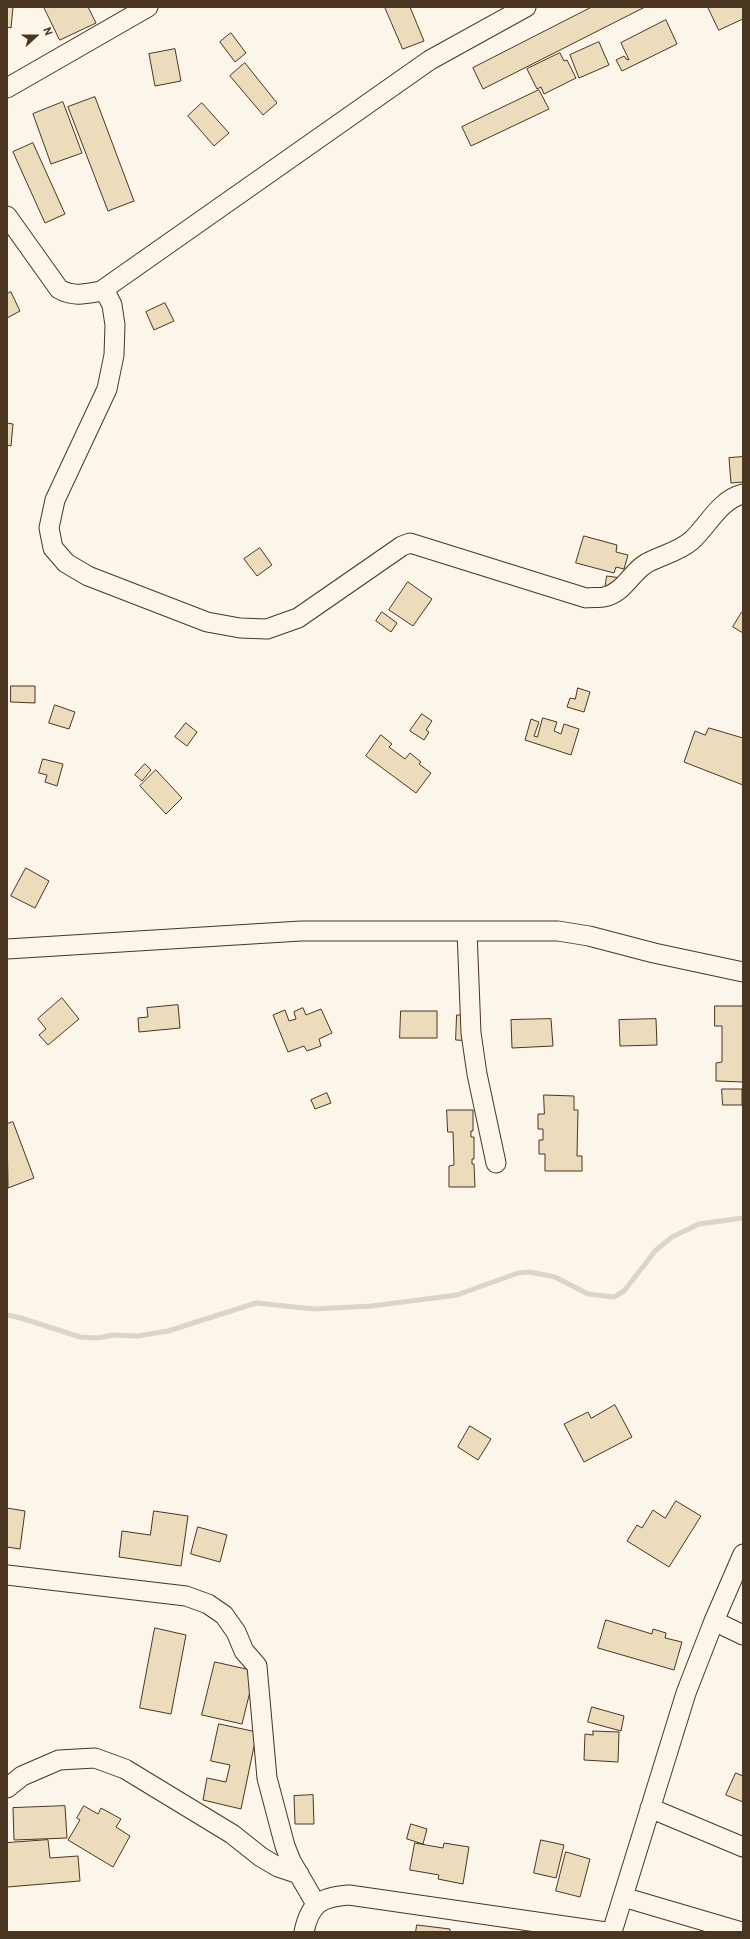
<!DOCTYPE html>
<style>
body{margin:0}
#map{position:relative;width:750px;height:1939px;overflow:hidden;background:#fbf6e9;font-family:Overpass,sans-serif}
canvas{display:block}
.frame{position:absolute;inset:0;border:8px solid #4a3520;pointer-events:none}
.north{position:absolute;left:16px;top:16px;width:40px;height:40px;-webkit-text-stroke:3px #fbf6e9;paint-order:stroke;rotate:69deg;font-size:11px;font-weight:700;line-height:16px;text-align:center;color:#4a3520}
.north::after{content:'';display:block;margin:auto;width:14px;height:18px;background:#4a3520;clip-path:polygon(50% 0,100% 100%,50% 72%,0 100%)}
</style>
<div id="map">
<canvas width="750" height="1939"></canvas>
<div class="frame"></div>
<div class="north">N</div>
</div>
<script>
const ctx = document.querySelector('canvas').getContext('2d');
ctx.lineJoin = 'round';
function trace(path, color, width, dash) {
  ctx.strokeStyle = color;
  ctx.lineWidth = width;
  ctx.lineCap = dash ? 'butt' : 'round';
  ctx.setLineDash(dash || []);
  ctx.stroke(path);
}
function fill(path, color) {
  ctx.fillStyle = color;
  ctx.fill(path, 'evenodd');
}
const stream = new Path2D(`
 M 7,1315 L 21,1318 L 80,1337 L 98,1338 L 113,1335 L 138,1336 L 168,1331 L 256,1303 L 314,1309 L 372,1306 L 457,1295 L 518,1273 L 530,1272 L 555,1277 L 588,1294 L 614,1297 L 624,1291 L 656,1250 L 672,1237 L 699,1224 L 743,1218`);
const building = new Path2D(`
 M 7,7 L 13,7 L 11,28 L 7,27 Z
 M 44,7 L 88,7 L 96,23 L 60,40 Z
 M 385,7 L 410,7 L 424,41 L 403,49 Z
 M 592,7 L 645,7 L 483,89 L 473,68 Z
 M 708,7 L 743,7 L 743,19 L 719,30 Z
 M 666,20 L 677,44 L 622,71 L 616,60 L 624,56 L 626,59 L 629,60 L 621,43 Z
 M 231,33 L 246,53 L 235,62 L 220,42 Z
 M 599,42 L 609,65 L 579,78 L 570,55 Z
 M 175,49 L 181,81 L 155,86 L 149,54 Z
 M 560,53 L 564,61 L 567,60 L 576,78 L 544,94 L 541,87 L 537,89 L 527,69 Z
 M 245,63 L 277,103 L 263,115 L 230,76 Z
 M 539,90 L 549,109 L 471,146 L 462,127 Z
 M 95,97 L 134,201 L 108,211 L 68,107 Z
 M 63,102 L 82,153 L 51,164 L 33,114 Z
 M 202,103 L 229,133 L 214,146 L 188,116 Z
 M 33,143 L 65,214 L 45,223 L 13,152 Z
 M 11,292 L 20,311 L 7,318 L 7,294 Z
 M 165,303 L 174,321 L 154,330 L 146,312 Z
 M 7,423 L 13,424 L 11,446 L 7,445 Z
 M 743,457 L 743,482 L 731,483 L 729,458 Z
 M 584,536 L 617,545 L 616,552 L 628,555 L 624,569 L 616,567 L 614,573 L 576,563 Z
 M 260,548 L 272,565 L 257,576 L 244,559 Z
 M 607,576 L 628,579 L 605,589 Z
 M 408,582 L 432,599 L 413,626 L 389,610 Z
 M 382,612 L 397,623 L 391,632 L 376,621 Z
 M 742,612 L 743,612 L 743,633 L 733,627 Z
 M 11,686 L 35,686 L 35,703 L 11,702 Z
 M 578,688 L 590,692 L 584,712 L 567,707 L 570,698 L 575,699 Z
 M 55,705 L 75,712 L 69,729 L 49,723 Z
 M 422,714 L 432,721 L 426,730 L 429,732 L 424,740 L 410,731 Z
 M 543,718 L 557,722 L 554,731 L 561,734 L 564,724 L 579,729 L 571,755 L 525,740 L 531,719 L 539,722 L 534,736 L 537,737 Z
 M 186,723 L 197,732 L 187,746 L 175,737 Z
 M 709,728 L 743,738 L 743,785 L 684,762 L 695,731 L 705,735 Z
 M 381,735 L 392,744 L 389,747 L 405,759 L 410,753 L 421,762 L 419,764 L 431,773 L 416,793 L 366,756 Z
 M 43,759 L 63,764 L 57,786 L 45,782 L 47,775 L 39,773 Z
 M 145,764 L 151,770 L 142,781 L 135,775 Z
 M 156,770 L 182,798 L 166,814 L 140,786 Z
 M 26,868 L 49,881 L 35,908 L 11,896 Z
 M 62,998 L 79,1019 L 48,1045 L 39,1035 L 46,1029 L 38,1019 Z
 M 178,1005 L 180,1028 L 139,1032 L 138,1018 L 148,1017 L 147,1008 Z
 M 715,1006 L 743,1006 L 743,1082 L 716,1081 L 716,1063 L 722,1062 L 722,1026 L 715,1026 Z
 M 303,1008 L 306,1015 L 321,1009 L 332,1033 L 319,1039 L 321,1046 L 307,1051 L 304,1046 L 288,1052 L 273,1015 L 285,1010 L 289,1021 L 296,1019 L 294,1012 Z
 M 401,1011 L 437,1011 L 437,1038 L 400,1038 Z
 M 457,1015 L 474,1015 L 473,1041 L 456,1040 Z
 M 551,1019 L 553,1046 L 512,1048 L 511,1020 Z
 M 656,1019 L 657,1045 L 620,1046 L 619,1020 Z
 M 722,1089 L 742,1089 L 742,1105 L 723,1105 Z
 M 327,1093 L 331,1103 L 315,1109 L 311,1100 Z
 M 544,1095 L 574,1096 L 574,1110 L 578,1110 L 577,1156 L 582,1156 L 582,1171 L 545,1171 L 545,1154 L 539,1154 L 539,1140 L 543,1140 L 543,1129 L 538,1129 L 538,1114 L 544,1114 Z
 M 447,1110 L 473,1110 L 473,1131 L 471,1131 L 471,1137 L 474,1137 L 474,1159 L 472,1159 L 472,1164 L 474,1164 L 475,1187 L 449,1187 L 449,1166 L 454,1165 L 453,1132 L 448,1132 Z
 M 13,1122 L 34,1178 L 8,1188 L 7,1124 Z
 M 615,1405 L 632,1437 L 584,1462 L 564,1424 L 588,1412 L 591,1418 Z
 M 470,1426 L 491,1439 L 478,1460 L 458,1447 Z
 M 676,1501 L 701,1516 L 669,1567 L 627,1541 L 637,1525 L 642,1528 L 653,1510 L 665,1518 Z
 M 7,1508 L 25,1511 L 20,1549 L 7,1547 Z
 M 154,1511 L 188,1516 L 181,1566 L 119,1557 L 122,1531 L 150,1535 Z
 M 198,1527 L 227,1535 L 220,1562 L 191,1554 Z
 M 606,1620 L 652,1634 L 653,1629 L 666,1633 L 665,1638 L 682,1642 L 674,1670 L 598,1648 Z
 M 155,1628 L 186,1635 L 171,1714 L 140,1708 Z
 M 215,1662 L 255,1671 L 242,1724 L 202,1715 Z
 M 592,1707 L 624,1716 L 621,1731 L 588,1722 Z
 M 219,1724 L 257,1732 L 241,1809 L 203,1800 L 207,1778 L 226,1782 L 230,1765 L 211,1761 Z
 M 593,1731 L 619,1732 L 618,1762 L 584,1760 L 585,1734 L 593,1735 Z
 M 736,1773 L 743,1776 L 743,1802 L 726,1795 Z
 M 313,1795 L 314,1824 L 295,1824 L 294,1796 Z
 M 65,1806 L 67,1838 L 14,1840 L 13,1808 Z
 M 84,1806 L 98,1814 L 101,1808 L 121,1819 L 116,1827 L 130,1836 L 113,1867 L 68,1840 L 80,1820 L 77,1818 Z
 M 411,1824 L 427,1829 L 423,1844 L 407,1839 Z
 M 48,1840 L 50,1858 L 78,1856 L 80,1881 L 7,1887 L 7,1843 Z
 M 541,1840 L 564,1845 L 556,1878 L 534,1873 Z
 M 415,1843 L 443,1848 L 444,1843 L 469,1847 L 463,1884 L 438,1879 L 439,1875 L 410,1870 Z
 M 566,1852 L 590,1859 L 580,1897 L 556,1891 Z
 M 417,1925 L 450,1929 L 450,1932 L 416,1932 Z`);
const minor = new Path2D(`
 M 7,88 L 148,7
 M 7,216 L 59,289 C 73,297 85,294 101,291 L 430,60 L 526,7
 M 101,291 L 107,295 L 112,305 L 115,325 L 114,355 L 107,389 L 55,500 L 49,528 L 53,548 L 66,563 L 88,576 L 207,622 L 240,628 L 267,629 L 298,618 L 402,546 L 410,543 L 586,598 C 592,597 599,598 604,597 C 624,593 631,572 647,563 C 662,555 678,552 691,541 C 708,526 719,500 743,494
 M 467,931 L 471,1033 L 477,1074 L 496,1163
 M 7,949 L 301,931 L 558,931 L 589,936 L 654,953 L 743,972
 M 7,1575 L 186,1596 L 208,1604 L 224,1615 L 236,1632 L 244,1651 L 257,1666 L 267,1778 L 285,1846 L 291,1861 L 316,1904
 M 714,1621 L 743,1635
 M 7,1788 L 22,1776 L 59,1760 L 95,1758 L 125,1769 L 232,1834 L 261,1857 L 278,1867 L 299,1874
 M 650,1808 L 743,1847
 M 623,1897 L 742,1932
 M 304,1932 C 310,1903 321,1897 349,1895 L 606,1932
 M 612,1932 L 686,1693 L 714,1621 L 743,1554`);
trace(stream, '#dcd4c6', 5);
fill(building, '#ecdcbc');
trace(building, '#4a3520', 1);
trace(minor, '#4a3520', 21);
trace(minor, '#fbf6e9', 19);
</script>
